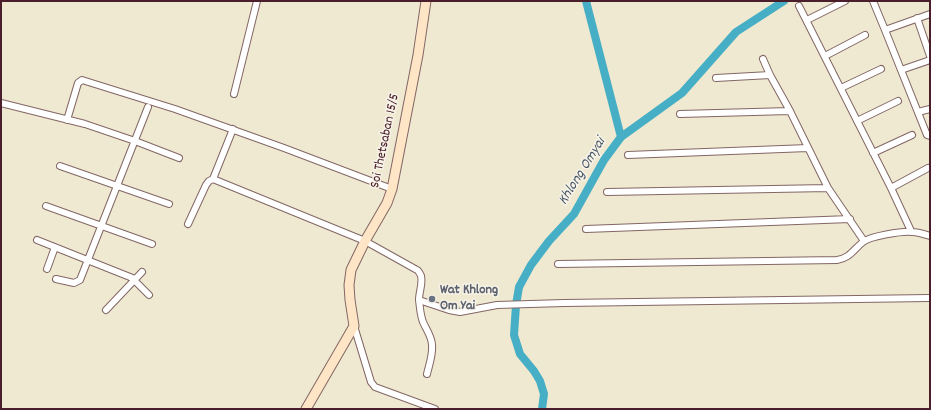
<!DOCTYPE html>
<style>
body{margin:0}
#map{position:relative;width:931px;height:410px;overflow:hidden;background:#eee9d0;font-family:Dekko,sans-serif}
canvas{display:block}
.frame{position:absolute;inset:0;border:2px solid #4a1f2b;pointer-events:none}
</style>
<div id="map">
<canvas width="931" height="410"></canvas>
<div class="frame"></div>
</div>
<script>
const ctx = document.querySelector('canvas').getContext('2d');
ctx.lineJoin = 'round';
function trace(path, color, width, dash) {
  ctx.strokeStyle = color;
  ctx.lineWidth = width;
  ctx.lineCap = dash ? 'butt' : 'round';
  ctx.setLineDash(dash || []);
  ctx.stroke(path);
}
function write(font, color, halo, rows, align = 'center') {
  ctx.font = font + ' Dekko,sans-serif';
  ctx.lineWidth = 3;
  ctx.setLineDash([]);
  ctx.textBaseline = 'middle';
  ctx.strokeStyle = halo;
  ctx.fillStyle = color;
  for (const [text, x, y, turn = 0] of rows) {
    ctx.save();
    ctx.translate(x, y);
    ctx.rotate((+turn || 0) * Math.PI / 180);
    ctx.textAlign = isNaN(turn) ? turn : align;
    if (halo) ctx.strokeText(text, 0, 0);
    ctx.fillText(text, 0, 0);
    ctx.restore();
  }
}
const canal = new Path2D(`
 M 586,1 L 621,137
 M 542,409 L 544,394 L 540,381 L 534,371 L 520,354 L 514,335 L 516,305 L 519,287 L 531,265 L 549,241 L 574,214 L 604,160 L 621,137 L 682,93 L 736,32 L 784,1`);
const street = new Path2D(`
 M 873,1 L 885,30 L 927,135 L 930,136
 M 799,6 L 891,188 L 911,231
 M 917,18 L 930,56
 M 807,20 L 845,1
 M 885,30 L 930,14
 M 825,56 L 865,35
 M 763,59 L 770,75
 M 901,70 L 930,60
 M 716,78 L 770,75 L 790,111 L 828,188 L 864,241
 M 841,88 L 881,69
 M 234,94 L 257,1
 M 1,103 L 85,124 L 135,141 L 179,158
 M 918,112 L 930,109
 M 680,114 L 790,111
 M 67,120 L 78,83 L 82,80 L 175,109 L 284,148 L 392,189
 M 857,121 L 898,101
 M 873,153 L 912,135
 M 628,155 L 808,148
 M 60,166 L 169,204
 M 213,179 L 233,129
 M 891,188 L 928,168
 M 607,192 L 828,188
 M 46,206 L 152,244
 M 188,224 L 206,185 L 209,181 L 213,179 L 365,241 L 417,270 C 418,270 421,275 421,276 C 423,283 419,292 419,300 L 449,310 L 460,312 L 497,305 L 564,303 L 930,298
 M 586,229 L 850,219
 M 37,240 L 135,279
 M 558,264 L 837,260 C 850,258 853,250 863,242 C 870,236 902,231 912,232 C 918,232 924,234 930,236
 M 47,269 L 55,247
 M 56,279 L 74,283 L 80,280 L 148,107
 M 134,280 L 149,295
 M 419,300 C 420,307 420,314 423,322 C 426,329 432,337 432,345 C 433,355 429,365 427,374
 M 106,310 L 142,272
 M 354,326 L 371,382 L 375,387 L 435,409`);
const secondary = new Path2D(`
 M 306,409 L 354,326 L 350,300 L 349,285 L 351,270 L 365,241 L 387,203 L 392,189 L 418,55 L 426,1`);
const markers = [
 [432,299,4,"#6b7280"]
];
const streetNames = [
 ["Soi Thetsaban 15/5",386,141,-78]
];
const worshipNames = [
 ["Wat Khlong",440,291],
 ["Om Yai",440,307]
];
const waterNames = [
 ["Khlong Omyai",583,172,-58]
];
trace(canal, '#46aec5', 8);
trace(street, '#836665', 8);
trace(secondary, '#836665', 11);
trace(street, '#fff', 6);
trace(secondary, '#fde5c5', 9);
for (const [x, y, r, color] of markers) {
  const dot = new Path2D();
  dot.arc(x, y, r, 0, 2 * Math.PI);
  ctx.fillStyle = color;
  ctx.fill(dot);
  trace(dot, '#f7f3e8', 1.5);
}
write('14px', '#4a1f2b', '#f7f3e8', streetNames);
write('bold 14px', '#5b616d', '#f7f3e8', worshipNames, 'left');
write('italic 15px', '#485869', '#f7f3e8', waterNames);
</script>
